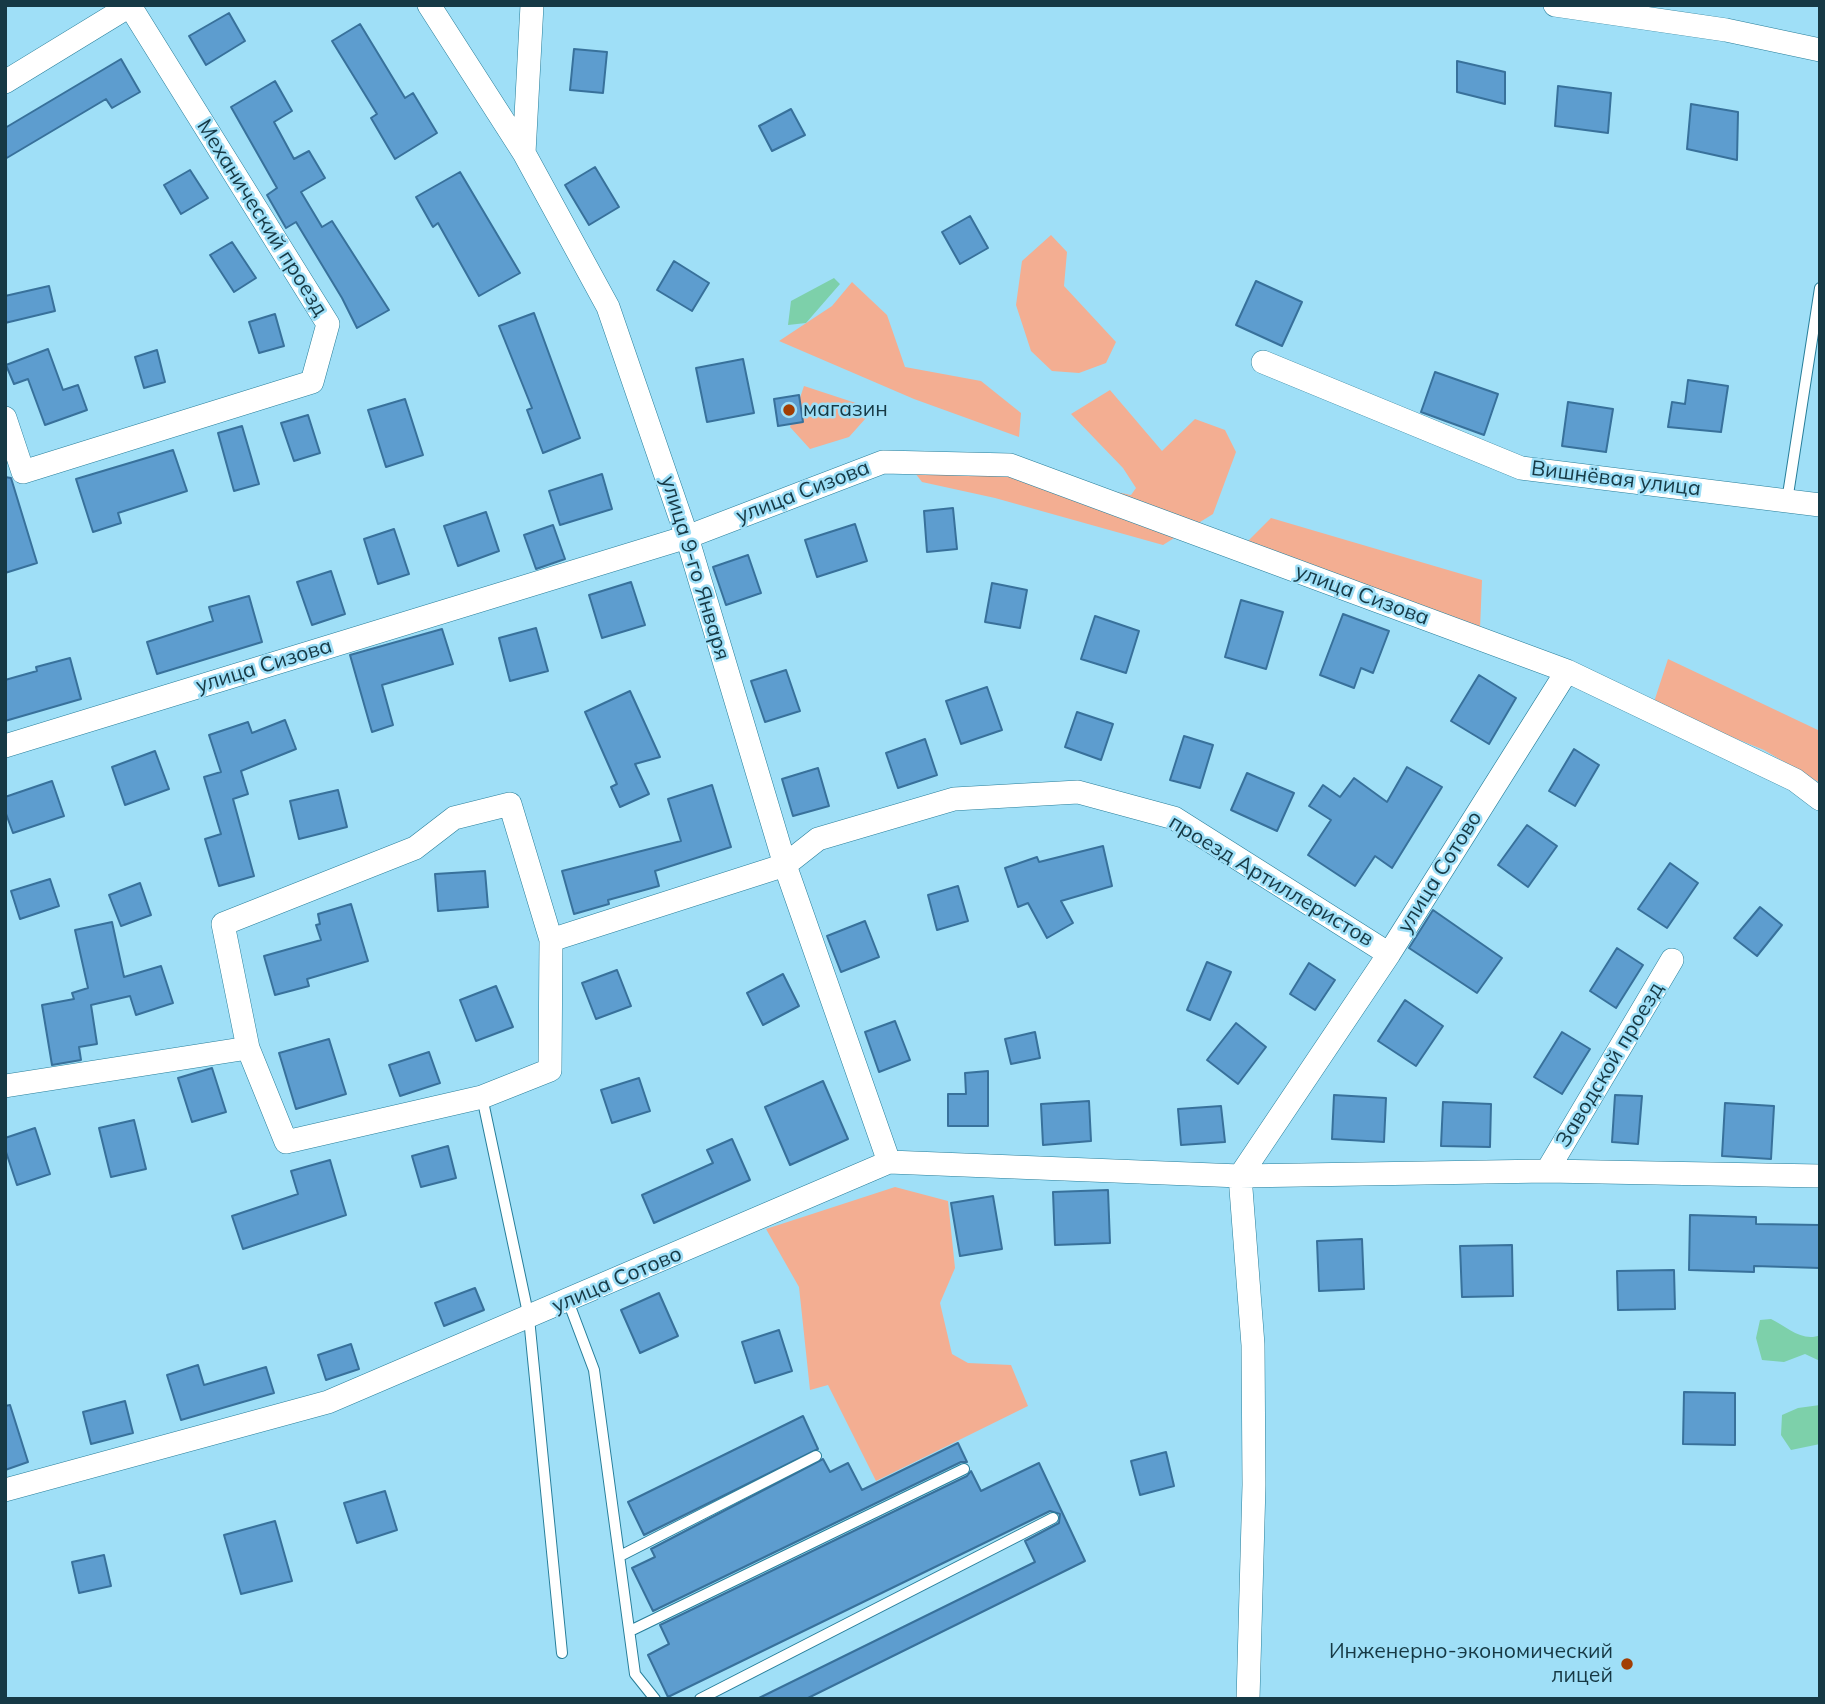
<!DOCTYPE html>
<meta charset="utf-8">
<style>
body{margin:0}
#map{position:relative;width:1825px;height:1704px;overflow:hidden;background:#9fdff7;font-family:Mulish,sans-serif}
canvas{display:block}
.frame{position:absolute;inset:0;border:7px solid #163945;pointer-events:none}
</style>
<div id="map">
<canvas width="1825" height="1704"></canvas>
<div class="frame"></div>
</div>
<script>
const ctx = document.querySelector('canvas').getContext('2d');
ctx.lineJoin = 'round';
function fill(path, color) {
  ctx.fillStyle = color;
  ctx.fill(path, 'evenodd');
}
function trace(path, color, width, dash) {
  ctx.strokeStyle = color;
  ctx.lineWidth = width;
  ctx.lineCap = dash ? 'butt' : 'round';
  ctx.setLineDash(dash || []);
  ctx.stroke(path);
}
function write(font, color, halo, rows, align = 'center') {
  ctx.font = font + ' Mulish,sans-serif';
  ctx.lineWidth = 5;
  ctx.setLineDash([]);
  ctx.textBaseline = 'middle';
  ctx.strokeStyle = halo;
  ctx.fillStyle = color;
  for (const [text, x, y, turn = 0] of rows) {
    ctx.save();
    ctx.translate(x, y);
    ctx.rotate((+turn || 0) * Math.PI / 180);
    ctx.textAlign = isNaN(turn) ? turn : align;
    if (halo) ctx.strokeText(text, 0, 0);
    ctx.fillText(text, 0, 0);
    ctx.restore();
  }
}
const green = new Path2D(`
 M 1051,235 L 1067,252 L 1064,286 L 1116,342 L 1106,363 L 1079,373 L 1052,371 L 1031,351 L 1016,305 L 1022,261 Z
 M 852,282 L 887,315 L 905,367 L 981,381 L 1021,413 L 1019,437 L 914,399 L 779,341 L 832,306 Z
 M 804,386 L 874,409 L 849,437 L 810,449 L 790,427 Z
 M 1110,390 L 1162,451 L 1195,419 L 1225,430 L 1236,452 L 1213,514 L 1163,545 L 995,498 L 922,482 L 915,473 L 996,467 L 1131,495 L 1136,488 L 1123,468 L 1071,414 Z
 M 1271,518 L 1482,580 L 1480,629 L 1245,544 Z
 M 1668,659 L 1820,731 L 1820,783 L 1764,750 L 1653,705 Z
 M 895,1187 L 948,1201 L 955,1268 L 940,1303 L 952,1354 L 968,1363 L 1011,1365 L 1028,1406 L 876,1481 L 828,1385 L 810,1390 L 799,1287 L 766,1229 Z`);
const water = new Path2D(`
 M 834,278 L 840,284 L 806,323 L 788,325 L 791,301 Z
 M 1771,1319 C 1786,1326 1803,1343 1820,1335 L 1820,1361 L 1805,1354 L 1784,1362 L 1762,1360 L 1756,1338 L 1760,1320 Z
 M 1820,1405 L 1820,1444 L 1791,1450 L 1781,1435 L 1782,1415 L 1798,1408 Z`);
const building = new Path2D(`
 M 229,13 L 245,41 L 206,65 L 189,36 Z
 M 360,24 L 405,98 L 413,93 L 437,133 L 395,159 L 371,118 L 377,114 L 332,41 Z
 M 574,49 L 607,52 L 603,93 L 570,90 Z
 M 121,59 L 140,92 L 112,108 L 106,99 L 5,159 L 5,128 Z
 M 1457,61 L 1505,72 L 1505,104 L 1457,92 Z
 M 275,81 L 292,111 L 274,122 L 294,159 L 309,151 L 325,178 L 301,192 L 322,227 L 332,221 L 389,310 L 357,328 L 342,298 L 296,222 L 286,228 L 267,195 L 277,188 L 231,107 Z
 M 1558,86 L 1611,93 L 1608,133 L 1555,126 Z
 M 1691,104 L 1738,112 L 1737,160 L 1687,149 Z
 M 791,109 L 805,135 L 772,151 L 759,126 Z
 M 595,167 L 619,207 L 589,225 L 565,185 Z
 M 190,170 L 208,198 L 181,214 L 164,185 Z
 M 460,172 L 520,273 L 479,296 L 438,223 L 433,227 L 416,197 Z
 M 970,216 L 988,248 L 960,264 L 942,232 Z
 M 232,242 L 256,278 L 234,292 L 210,255 Z
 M 674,261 L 709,283 L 692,311 L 657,290 Z
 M 1256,281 L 1302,302 L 1282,346 L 1236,325 Z
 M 49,286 L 55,311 L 5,323 L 5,296 Z
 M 534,313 L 580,438 L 543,453 L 527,410 L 532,408 L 499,326 Z
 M 275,314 L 284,346 L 259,353 L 249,322 Z
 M 48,349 L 63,390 L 78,385 L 87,410 L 45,425 L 28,379 L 14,384 L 6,365 Z
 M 157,350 L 165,382 L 144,388 L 135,357 Z
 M 743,359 L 754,413 L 707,422 L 696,368 Z
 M 1435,372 L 1498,394 L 1484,435 L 1421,412 Z
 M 1688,380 L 1728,386 L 1721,432 L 1668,427 L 1672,402 L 1685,404 Z
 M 799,395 L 803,422 L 778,426 L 774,399 Z
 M 405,399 L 423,455 L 386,467 L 368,410 Z
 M 1568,402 L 1613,409 L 1606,452 L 1562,446 Z
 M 308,415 L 320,453 L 294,461 L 281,423 Z
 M 242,426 L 259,484 L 234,491 L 218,433 Z
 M 173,450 L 187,491 L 118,513 L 121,523 L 93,532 L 76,479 Z
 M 602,474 L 612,509 L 560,525 L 549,491 Z
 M 5,477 L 11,478 L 37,563 L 5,573 Z
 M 953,508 L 957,549 L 927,552 L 924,511 Z
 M 486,512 L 499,551 L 458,566 L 444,526 Z
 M 855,524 L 867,561 L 817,577 L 805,540 Z
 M 553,525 L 565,559 L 536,569 L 524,535 Z
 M 394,529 L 409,574 L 378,584 L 364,539 Z
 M 748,555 L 761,593 L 726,605 L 713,567 Z
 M 331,571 L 345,614 L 312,625 L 297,582 Z
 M 631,582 L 645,625 L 602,638 L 589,595 Z
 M 992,583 L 1027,590 L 1020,628 L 985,622 Z
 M 249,596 L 262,642 L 157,674 L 147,642 L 213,621 L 209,607 Z
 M 1241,600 L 1283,612 L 1266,669 L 1225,657 Z
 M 1343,614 L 1389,631 L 1373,673 L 1361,668 L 1354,688 L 1320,675 Z
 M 1095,616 L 1139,631 L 1126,673 L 1081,659 Z
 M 536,628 L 548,671 L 510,681 L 499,638 Z
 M 442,629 L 453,664 L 382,685 L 393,725 L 372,732 L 350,655 Z
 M 70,658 L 81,699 L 5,721 L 5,680 L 37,671 L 36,667 Z
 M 786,670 L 800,711 L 765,722 L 751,681 Z
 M 1479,675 L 1516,698 L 1489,744 L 1451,721 Z
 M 987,687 L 1002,730 L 961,744 L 946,701 Z
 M 630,691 L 660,757 L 635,764 L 649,794 L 620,807 L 611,787 L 617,784 L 585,712 Z
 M 1077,712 L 1113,724 L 1101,760 L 1065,747 Z
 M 285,720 L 296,749 L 241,771 L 248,794 L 233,799 L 254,876 L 219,886 L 205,839 L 221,834 L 204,777 L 221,772 L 209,735 L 248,722 L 252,733 Z
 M 1184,736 L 1213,745 L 1200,788 L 1170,780 Z
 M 925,739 L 937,775 L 898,788 L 886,753 Z
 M 1574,749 L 1599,765 L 1575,806 L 1549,791 Z
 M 155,751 L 169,789 L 125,805 L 112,767 Z
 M 1407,767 L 1442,787 L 1392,868 L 1375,856 L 1355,886 L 1308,855 L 1331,820 L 1309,806 L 1323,785 L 1340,797 L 1354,778 L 1387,802 Z
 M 818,768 L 829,806 L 793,816 L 782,779 Z
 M 1247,773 L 1294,793 L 1277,831 L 1231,810 Z
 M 52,781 L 64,816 L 13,833 L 5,811 L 5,797 Z
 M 712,785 L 731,847 L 655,871 L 659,886 L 608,900 L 609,904 L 574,914 L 562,871 L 681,841 L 668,799 Z
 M 338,790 L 347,827 L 299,839 L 290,801 Z
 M 1527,825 L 1557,846 L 1528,887 L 1498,865 Z
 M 1103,846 L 1112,886 L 1061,901 L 1073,923 L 1047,938 L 1028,903 L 1018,907 L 1005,868 L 1037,857 L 1039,862 Z
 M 1670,863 L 1698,883 L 1667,928 L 1638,909 Z
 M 485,871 L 488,907 L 438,911 L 435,874 Z
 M 50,879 L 59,906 L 20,919 L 11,891 Z
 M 140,883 L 151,915 L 121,926 L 109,895 Z
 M 958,886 L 968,921 L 937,930 L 928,895 Z
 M 351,904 L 368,961 L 307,979 L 309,986 L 275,995 L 264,956 L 321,940 L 316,925 L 320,924 L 318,914 Z
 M 1760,907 L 1782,925 L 1757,956 L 1734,938 Z
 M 1433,910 L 1502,958 L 1477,993 L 1409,948 Z
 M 865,921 L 879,957 L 841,972 L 827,936 Z
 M 112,922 L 124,977 L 161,966 L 173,1003 L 136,1015 L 130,996 L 91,1005 L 97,1044 L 79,1047 L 81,1060 L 52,1065 L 42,1005 L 74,999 L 72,993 L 88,988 L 75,930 Z
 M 1617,948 L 1643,965 L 1616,1008 L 1590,991 Z
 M 1207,962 L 1231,972 L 1210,1020 L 1187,1010 Z
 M 1309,963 L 1335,980 L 1315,1010 L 1290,994 Z
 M 617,970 L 631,1006 L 596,1019 L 582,983 Z
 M 783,974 L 799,1006 L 763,1025 L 747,993 Z
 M 496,986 L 513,1027 L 476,1041 L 460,1000 Z
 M 1405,1000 L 1443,1026 L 1416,1066 L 1378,1041 Z
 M 895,1021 L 910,1060 L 879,1072 L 865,1032 Z
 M 1236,1023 L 1266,1047 L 1238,1084 L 1207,1060 Z
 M 1035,1032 L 1040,1058 L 1011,1064 L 1005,1039 Z
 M 1562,1032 L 1590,1049 L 1562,1094 L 1534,1077 Z
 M 329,1039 L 346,1094 L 296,1109 L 279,1053 Z
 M 429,1052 L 440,1083 L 400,1096 L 389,1065 Z
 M 212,1068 L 226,1112 L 192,1122 L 178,1078 Z
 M 988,1071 L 988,1126 L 948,1126 L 948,1094 L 966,1094 L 965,1073 Z
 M 639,1078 L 650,1111 L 612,1123 L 601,1090 Z
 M 823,1081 L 848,1139 L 790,1165 L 765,1107 Z
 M 1334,1095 L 1386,1098 L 1384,1142 L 1332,1139 Z
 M 1615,1095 L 1642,1096 L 1638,1144 L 1612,1142 Z
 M 1089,1101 L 1091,1141 L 1043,1145 L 1041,1104 Z
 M 1443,1102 L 1491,1104 L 1490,1147 L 1441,1146 Z
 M 1725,1103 L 1774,1106 L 1771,1159 L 1722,1156 Z
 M 1221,1106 L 1225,1142 L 1181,1145 L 1178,1109 Z
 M 134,1120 L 146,1169 L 111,1177 L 99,1128 Z
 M 35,1128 L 50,1174 L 17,1185 L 5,1149 L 5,1138 Z
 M 732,1139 L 750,1180 L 654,1223 L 642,1195 L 713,1163 L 707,1150 Z
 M 448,1146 L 456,1178 L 421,1187 L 412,1156 Z
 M 330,1160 L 346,1215 L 243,1249 L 232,1216 L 298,1194 L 291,1171 Z
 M 1108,1190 L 1110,1243 L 1055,1245 L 1053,1192 Z
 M 993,1196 L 1002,1249 L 960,1256 L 951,1203 Z
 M 1690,1215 L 1756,1217 L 1756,1224 L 1820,1225 L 1820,1268 L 1754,1266 L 1754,1272 L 1689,1270 Z
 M 1362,1239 L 1364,1289 L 1319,1291 L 1317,1241 Z
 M 1512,1245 L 1513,1296 L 1462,1297 L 1460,1246 Z
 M 1674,1270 L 1675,1309 L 1618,1310 L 1617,1271 Z
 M 475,1288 L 484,1310 L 444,1326 L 435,1303 Z
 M 659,1293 L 678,1336 L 640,1353 L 621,1310 Z
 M 779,1330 L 792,1371 L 755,1383 L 742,1342 Z
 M 351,1344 L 359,1369 L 326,1380 L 318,1355 Z
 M 198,1365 L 204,1385 L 266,1367 L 274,1393 L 181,1420 L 167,1375 Z
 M 1684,1392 L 1735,1393 L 1735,1445 L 1683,1444 Z
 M 125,1401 L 133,1433 L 91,1444 L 83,1412 Z
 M 10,1405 L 28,1462 L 5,1470 L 5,1406 Z
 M 803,1416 L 818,1449 L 644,1535 L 628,1502 Z
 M 958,1443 L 967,1462 L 961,1462 L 653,1611 L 632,1568 L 655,1557 L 651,1549 L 823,1459 L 830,1472 L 848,1463 L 862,1490 Z
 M 1166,1452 L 1174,1486 L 1140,1495 L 1131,1461 Z
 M 1039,1463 L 1085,1561 L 806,1699 L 757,1699 L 1035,1562 L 1025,1541 L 1059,1523 L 1060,1514 L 1050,1511 L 668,1697 L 648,1655 L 669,1644 L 660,1625 L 967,1476 L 971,1471 L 981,1491 Z
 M 385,1491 L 397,1530 L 357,1543 L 344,1503 Z
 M 275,1521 L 292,1581 L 241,1594 L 224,1535 Z
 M 104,1555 L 111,1586 L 79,1593 L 72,1562 Z`);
const lane = new Path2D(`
 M 1787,501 L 1820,288
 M 482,1097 L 529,1318 L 562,1653
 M 568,1301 L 594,1370 L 635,1674 L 655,1699
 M 620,1556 L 816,1456
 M 630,1631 L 964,1469
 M 700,1699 L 1053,1518`);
const street = new Path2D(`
 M 429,5 L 524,153 L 608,307 L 687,537 L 785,865 L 889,1162
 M 1555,5 L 1726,30 L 1820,50
 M 5,82 L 131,5
 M 524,153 L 532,5
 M 1263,362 L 1521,468 L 1820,505
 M 5,418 L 23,472 L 312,382 L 328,324 L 130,6
 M 5,746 L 687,537 L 883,462 L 1010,465 L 1567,671 L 1795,780 L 1820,799
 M 510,804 L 551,940 L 550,1070 L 482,1097 L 286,1142 L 248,1048 L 223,924 L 415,848 L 454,818 Z
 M 551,940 L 785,865 L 818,839 L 954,799 L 1078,792 L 1174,818 L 1389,954
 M 5,1086 L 248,1048
 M 1547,1171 L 1672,960
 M 5,1490 L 328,1402 L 889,1162 L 1240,1176 L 1547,1171 L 1820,1176
 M 1248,1699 L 1254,1485 L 1253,1345 L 1240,1176 L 1389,954 L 1567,671`);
const markers = [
 [789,410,7,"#a23e04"],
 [1627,1664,7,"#a23e04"]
];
const streetNames = [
 ["Механический проезд",262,218,58],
 ["Вишнёвая улица",1616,479,7],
 ["улица Сизова",803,492,-21],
 ["улица 9-го Января",695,568,73],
 ["улица Сизова",1362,595,20],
 ["улица Сизова",264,666,-17],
 ["улица Сотово",1440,872,-58],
 ["проезд Артиллеристов",1271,881,31],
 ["Заводской проезд",1610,1065,-59],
 ["улица Сотово",617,1280,-23]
];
const poiNames = [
 ["магазин",803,410],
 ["Инженерно-экономический",1613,1652,"right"],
 ["лицей",1613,1676,"right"]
];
fill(green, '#f3ae92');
fill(water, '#7dd0aa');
fill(building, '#5d9dcf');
trace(building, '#38719b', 2);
trace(lane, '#277e9a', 12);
trace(street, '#277e9a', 24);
trace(lane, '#fff', 10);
trace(street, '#fff', 23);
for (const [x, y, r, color] of markers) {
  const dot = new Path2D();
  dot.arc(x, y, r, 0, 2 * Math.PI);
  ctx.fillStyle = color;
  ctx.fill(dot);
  trace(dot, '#9fdff7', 2.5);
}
write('21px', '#163945', '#9fdff7', streetNames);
write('21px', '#163945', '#9fdff7', poiNames, 'left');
</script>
